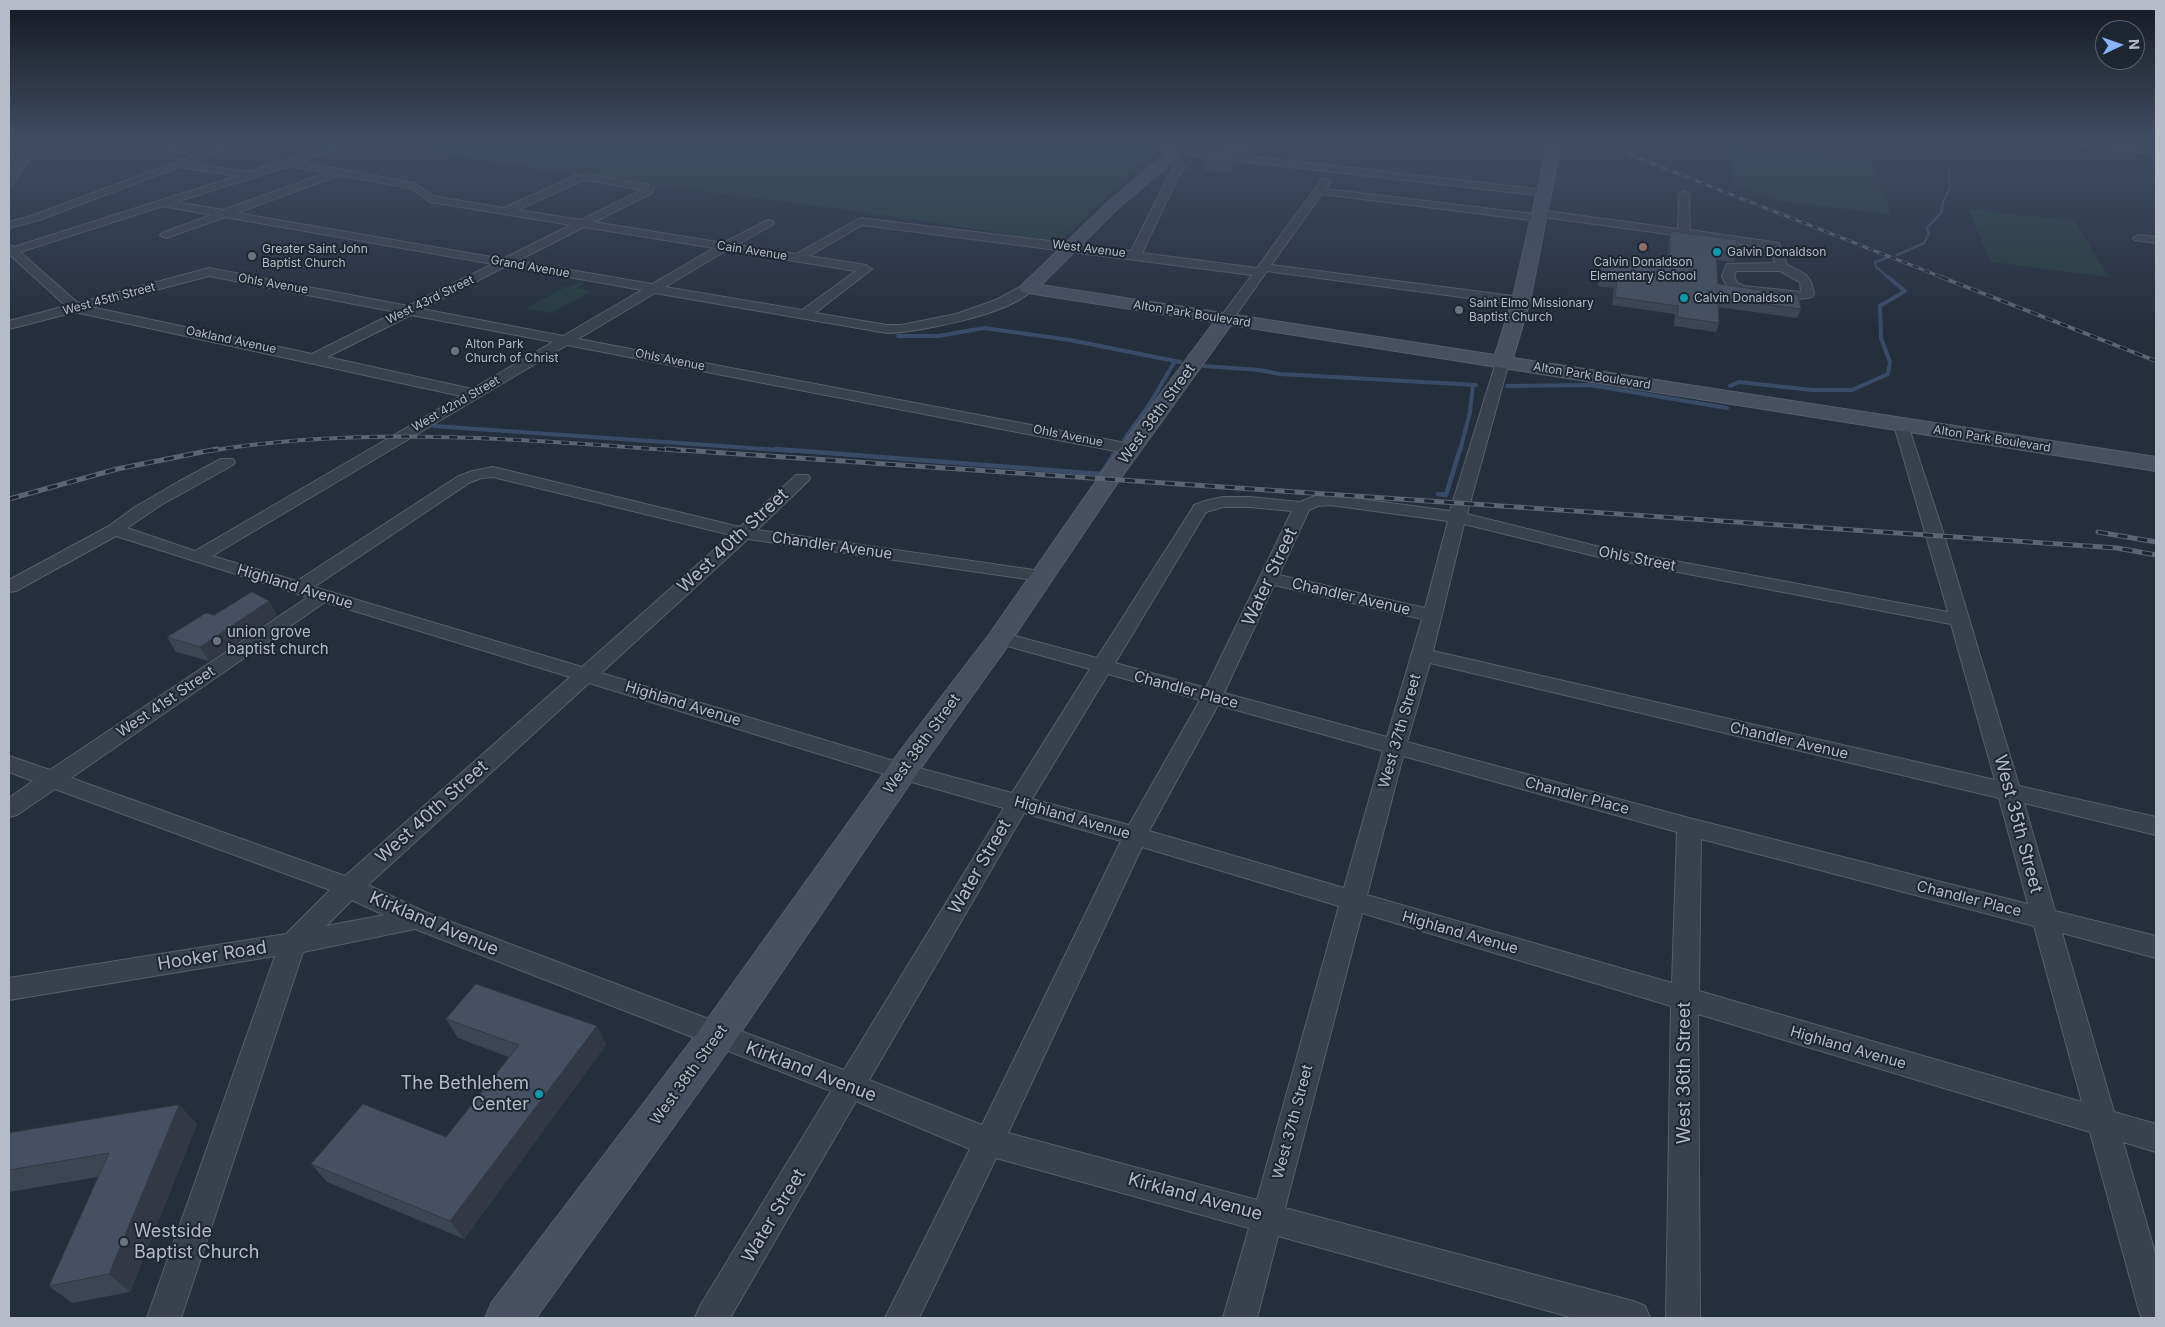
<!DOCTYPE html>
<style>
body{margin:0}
#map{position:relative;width:2165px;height:1327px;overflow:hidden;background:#242f3e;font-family:Inter,sans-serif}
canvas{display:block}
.frame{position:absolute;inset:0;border:10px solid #b4bcc9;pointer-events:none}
.north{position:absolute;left:2095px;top:20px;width:50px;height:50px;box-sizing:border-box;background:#1d2633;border:1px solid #59626f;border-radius:50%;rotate:87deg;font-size:14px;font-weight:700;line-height:20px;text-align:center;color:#b4bcc9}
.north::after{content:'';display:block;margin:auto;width:18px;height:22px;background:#8ab4f8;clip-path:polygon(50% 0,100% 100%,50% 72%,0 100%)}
</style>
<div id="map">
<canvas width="2165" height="1327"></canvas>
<div class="frame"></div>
<div class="north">N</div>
</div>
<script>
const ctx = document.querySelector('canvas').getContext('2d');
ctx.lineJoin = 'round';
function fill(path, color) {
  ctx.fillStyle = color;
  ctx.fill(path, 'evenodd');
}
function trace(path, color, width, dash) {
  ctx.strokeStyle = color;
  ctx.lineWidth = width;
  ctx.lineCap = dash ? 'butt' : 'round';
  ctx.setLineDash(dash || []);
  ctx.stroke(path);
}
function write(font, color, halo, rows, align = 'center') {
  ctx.font = font + ' Inter,sans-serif';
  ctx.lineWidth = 4;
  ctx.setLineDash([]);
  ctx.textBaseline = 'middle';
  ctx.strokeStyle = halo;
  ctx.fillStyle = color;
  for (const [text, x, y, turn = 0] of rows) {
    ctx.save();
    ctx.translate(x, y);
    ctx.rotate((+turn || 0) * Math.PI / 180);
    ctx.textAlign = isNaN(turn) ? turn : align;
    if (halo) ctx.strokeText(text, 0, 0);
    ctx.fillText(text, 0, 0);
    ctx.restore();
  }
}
const green = new Path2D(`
 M 376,143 L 1151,143 L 1155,153 L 1059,242 L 864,212 L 579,175 Z
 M 1726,143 L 1870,157 L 1891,214 L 1785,202 L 1734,185 Z
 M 1968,209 L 2074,221 L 2109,277 L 1991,262 Z
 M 580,282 L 585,282 L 576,288 L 592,291 L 552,313 L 525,309 L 565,287 L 570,287 Z`);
const streamFar2 = new Path2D(`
 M 1897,255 L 1924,243 L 1929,234 L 1927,228 L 1941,213 L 1943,202 L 1950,188 L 1949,169
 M 1889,257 L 1875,262 L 1876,267 L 1889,278`);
const streamFar1 = new Path2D(`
 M 898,336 L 938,336 L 984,328 L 1070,340 L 1180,362
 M 1204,366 L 1259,370 L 1280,374 L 1476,385
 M 1507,386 L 1590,385 L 1727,408
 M 1730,386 L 1739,382 L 1812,390 L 1852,390 L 1888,374 L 1890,362 L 1881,338 L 1880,306 L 1905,291 L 1888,277
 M 434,426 L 793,451
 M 1124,440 L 1151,402 L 1175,361
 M 1460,451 L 1470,412 L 1473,385`);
const stream = new Path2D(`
 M 776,449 L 1101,474 L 1114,454
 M 1438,494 L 1446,495 L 1460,449`);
const street = new Path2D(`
 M 32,143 L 45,143 L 34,150 L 14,183 L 9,186 C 9,172 19,150 32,143 Z
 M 225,143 L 240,143 L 190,163 L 248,172 L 335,143 L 345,143 L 344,147 L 300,162 L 414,183 L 433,196 L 504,208 L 575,176 L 588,174 L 649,185 L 654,188 L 652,193 L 594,222 L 723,243 L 768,220 L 772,221 L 774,223 L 772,225 L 737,245 L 796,254 L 860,218 L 1131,251 L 1167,179 L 1175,168 L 1166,150 L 1171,147 L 1545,190 L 1550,193 L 1545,196 L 1177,154 L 1185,168 L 1177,179 L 1142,253 L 1257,268 L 1322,179 L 1326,178 L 1331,181 L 1326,189 L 1534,214 L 1535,211 L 1539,210 L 1678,229 L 1679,194 L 1684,191 L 1689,194 L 1690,230 L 1779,243 L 1787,265 C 1804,273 1811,274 1814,294 L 1812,297 C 1790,302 1749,296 1728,288 L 1722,276 L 1727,264 L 1775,263 L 1770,248 L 1543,217 L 1542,220 L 1538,221 L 1322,194 L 1271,265 L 1521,297 L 1527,301 L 1521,305 L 1267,271 L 1231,322 L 1226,323 L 1219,319 L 1252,275 L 862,225 L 809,256 L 866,265 L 872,269 L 815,313 L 887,325 L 901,325 L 956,314 L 996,300 L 1024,285 L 1032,285 L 1034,288 C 1013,314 920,332 887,333 L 655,293 L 578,339 L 1131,444 L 1137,446 L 1139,449 L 1137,452 L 1131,454 L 567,345 L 212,556 L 297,581 L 457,477 L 472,471 L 493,467 L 740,527 L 796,475 L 808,475 L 810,478 L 808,481 L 757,530 L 1041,571 L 1047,572 L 1050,576 L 1047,580 L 1041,581 L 748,539 L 601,673 L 904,764 L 1012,793 L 1090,669 L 993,642 L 990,638 L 993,634 L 1000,632 L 1097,658 L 1192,509 L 1194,505 L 1205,501 L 1223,497 L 1250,497 L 1300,502 L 1315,496 L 1330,495 L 1450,511 L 1497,359 L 1507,359 L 1509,362 L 1467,514 L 1600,547 L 1948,612 L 1894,425 L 1897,422 L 1907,422 L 1944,535 L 2019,786 L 2156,817 L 2156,835 L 2024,803 L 2055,911 L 2156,936 L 2156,958 L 2062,933 L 2114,1112 L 2156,1124 L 2156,1152 L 2123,1142 L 2156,1256 L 2156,1318 L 2142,1318 L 2139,1311 L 2090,1132 L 1698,1014 L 1700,1318 L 1666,1318 L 1671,1006 L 1362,913 L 1285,1208 L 1633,1301 L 1645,1306 L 1650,1318 L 1574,1318 L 1278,1236 L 1257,1318 L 1223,1318 L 1249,1228 L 996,1158 L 919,1318 L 885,1318 L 970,1149 L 856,1101 L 730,1318 L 695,1318 L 700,1306 L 831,1091 L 415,929 L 303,952 L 181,1318 L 147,1318 L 275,956 L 9,1000 L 9,978 L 286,934 L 330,890 L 55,789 L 17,815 L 9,817 L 9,798 L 33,781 L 9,772 L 9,756 L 50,770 L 308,597 L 116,536 L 16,591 L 9,592 L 9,580 L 109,526 L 135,507 L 178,482 L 221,459 L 233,459 L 235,462 L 233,465 L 161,505 L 127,528 L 195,551 L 461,396 L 75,312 L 9,329 L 9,321 L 66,306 L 9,254 L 9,245 L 14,247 L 237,176 L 179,167 L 39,220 L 9,228 L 9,222 L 31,216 L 195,155 L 158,149 L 158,145 L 206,151 ZM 289,166 L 326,173 L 223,210 L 176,202 ZM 339,175 L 411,188 L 430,202 L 571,225 L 503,259 L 237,213 ZM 588,180 L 642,190 L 581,220 L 518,210 L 581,181 ZM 163,206 L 211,215 L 162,233 L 160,235 L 166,238 L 225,217 L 493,264 L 408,306 L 209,268 L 78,303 L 20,252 ZM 584,227 L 714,248 L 652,284 L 517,261 ZM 727,250 L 856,271 L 802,310 L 665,287 ZM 506,266 L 642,290 L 563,336 L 422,309 ZM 1736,271 L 1780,271 L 1800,282 L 1801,292 L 1744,286 L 1737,283 L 1734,276 ZM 209,276 L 396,312 L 312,354 L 91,307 ZM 411,315 L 553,342 L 472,389 L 327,357 ZM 493,477 L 731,535 L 582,667 L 314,587 L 469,483 L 481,478 ZM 1330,505 L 1448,521 L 1425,608 L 1279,575 L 1309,510 L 1318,506 ZM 1223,507 L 1250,507 L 1292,511 L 1206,688 L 1115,663 L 1206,512 ZM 1464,524 L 1599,557 L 1951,624 L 1995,780 L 1433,651 ZM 1274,585 L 1422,619 L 1387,737 L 1224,693 ZM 325,602 L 570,677 L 345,876 L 71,778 ZM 1430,663 L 1999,798 L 2028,904 L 1689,818 L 1407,742 ZM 1108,674 L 1200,700 L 1129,825 L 1032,799 ZM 589,683 L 894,777 L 1004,808 L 844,1070 L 425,912 L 368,885 ZM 1218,705 L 1383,751 L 1344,888 L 1149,831 ZM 1403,756 L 1677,832 L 1672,983 L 1367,895 ZM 1024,813 L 1121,841 L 982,1125 L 869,1080 ZM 1701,839 L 2034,926 L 2082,1102 L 1699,991 ZM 1142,847 L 1339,906 L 1257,1200 L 1008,1133 ZM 352,900 L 384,915 L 326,926 Z
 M 2074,143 L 2109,143 L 2156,148 L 2156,154 L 2079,146 Z
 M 2139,235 L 2156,237 L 2156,243 L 2135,240 L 2133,238 Z`);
const secondary = new Path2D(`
 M 1161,143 L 1174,143 L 1179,153 L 1176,159 L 1117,209 L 1041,285 L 1495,355 L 1512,301 L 1548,143 L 1561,143 L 1530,301 L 1513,358 L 2156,457 L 2156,471 L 1231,325 L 1118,482 L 1009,644 L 913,779 L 730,1048 L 536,1318 L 485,1318 L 492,1302 L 704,1024 L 891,763 L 991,632 L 1101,474 L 1214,322 L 1028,293 L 1022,292 L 1019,288 L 1107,203 L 1165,154 Z`);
const railFar2 = new Path2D(`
 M 1600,143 L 1944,278`);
const railFar1 = new Path2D(`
 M 1941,277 L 2156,361
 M 210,451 C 368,425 525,440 684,451`);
const rail = new Path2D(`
 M 666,449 L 2117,548 L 2156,555
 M 9,499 L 117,469 L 217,449
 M 2098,532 L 2156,542`);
const wall = new Path2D(`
 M 1221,143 L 1249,143 L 1248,151 L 1246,154 L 1221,151 Z
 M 1239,153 L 1238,163 L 1230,173 L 1203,170 L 1204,160 Z
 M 1671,231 L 1737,254 L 1734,262 L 1717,260 L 1718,284 L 1801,309 L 1797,318 L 1718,307 L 1719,323 L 1716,332 L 1674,326 L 1675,314 L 1612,305 L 1614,288 L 1598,286 L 1600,265 L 1603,257 L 1667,266 L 1669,239 Z
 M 269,601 L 277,615 L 209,661 L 176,652 L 167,637 L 214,615 Z
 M 446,1019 L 606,1045 L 464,1239 L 327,1182 L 311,1164 L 446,1137 L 509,1057 L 458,1038 Z
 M 179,1105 L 197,1124 L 130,1292 L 72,1303 L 49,1286 L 98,1177 L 9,1192 L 9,1133 Z`);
const shadedWall = new Path2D(`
 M 1247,143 L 1249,143 L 1248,151 L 1246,154 L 1247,144 Z
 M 1239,153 L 1238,163 L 1230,173 L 1231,163 Z
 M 269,601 L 277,615 L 209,661 L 200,647 Z
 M 597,1026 L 606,1045 L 464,1239 L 450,1221 Z
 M 179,1105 L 197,1124 L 130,1292 L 109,1274 Z`);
const building = new Path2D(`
 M 1213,150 L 1239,153 L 1231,163 L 1204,160 Z
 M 1671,231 L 1737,240 L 1737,254 L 1716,251 L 1718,284 L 1798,295 L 1801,309 L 1718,298 L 1719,323 L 1677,317 L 1678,306 L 1615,297 L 1617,280 L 1600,278 L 1603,257 L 1669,266 Z
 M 252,592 L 269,601 L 200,647 L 167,637 L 206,613 L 214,615 Z
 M 476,984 L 597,1026 L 450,1221 L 311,1164 L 363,1104 L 446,1137 L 519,1045 L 446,1019 Z
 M 179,1105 L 109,1274 L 49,1286 L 109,1153 L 9,1170 L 9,1133 Z`);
const markers = [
 [1643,247,5,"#8d6e63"],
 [1717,252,5,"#0f9aa8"],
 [252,256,5,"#6b7280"],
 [1684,298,5,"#0f9aa8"],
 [1459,310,5,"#6b7280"],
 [455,351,5,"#6b7280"],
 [217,641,5,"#6b7280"],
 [539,1094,5,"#0f9aa8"],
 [124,1242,5,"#6b7280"]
];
const farPoinames = [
 ["Greater Saint John",262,249],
 ["Baptist Church",262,263],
 ["Galvin Donaldson",1727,252],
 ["Calvin Donaldson",1643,262,"center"],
 ["Elementary School",1643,276,"center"],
 ["Calvin Donaldson",1694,298],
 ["Saint Elmo Missionary",1469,303],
 ["Baptist Church",1469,317],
 ["Alton Park",465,344],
 ["Church of Christ",465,358]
];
const farStreetnames = [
 ["West Avenue",1089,249,7],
 ["Cain Avenue",752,251,9],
 ["Grand Avenue",530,267,10],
 ["Ohls Avenue",273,284,10],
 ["West 45th Street",109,299,-15],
 ["West 43rd Street",430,300,-26],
 ["Alton Park Boulevard",1192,314,9],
 ["Oakland Avenue",231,340,12],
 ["Ohls Avenue",670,360,11],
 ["Alton Park Boulevard",1592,376,9],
 ["West 42nd Street",456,404,-30],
 ["Ohls Avenue",1068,436,11],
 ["Alton Park Boulevard",1992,439,9]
];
const streetNames = [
 ["West 38th Street",1157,414,-54],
 ["Chandler Avenue",832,546,8],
 ["Ohls Street",1637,559,11],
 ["Highland Avenue",295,587,17],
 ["Chandler Avenue",1351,597,13],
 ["Chandler Place",1186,690,15],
 ["West 41st Street",166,702,-34],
 ["Highland Avenue",683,704,17],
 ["West 37th Street",1400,731,-74],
 ["Chandler Avenue",1789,741,13],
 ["West 38th Street",922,744,-54],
 ["Chandler Place",1577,796,15],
 ["Highland Avenue",1072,818,16],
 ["Chandler Place",1969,899,14],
 ["Highland Avenue",1460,933,16],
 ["Highland Avenue",1848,1048,16],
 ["West 38th Street",689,1075,-54],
 ["West 37th Street",1293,1122,-75]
];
const poiNames = [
 ["union grove",227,632],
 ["baptist church",227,649]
];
const nearStreetnames = [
 ["West 40th Street",733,541,-43],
 ["Water Street",1270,577,-65],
 ["West 40th Street",432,812,-42],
 ["West 35th Street",2018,824,75],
 ["Water Street",980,867,-60],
 ["Kirkland Avenue",434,924,23],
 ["Hooker Road",212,956,-9],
 ["Kirkland Avenue",811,1072,21],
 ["West 36th Street",1685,1073,-90],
 ["Kirkland Avenue",1195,1197,15],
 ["Water Street",774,1216,-59]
];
const nearPoinames = [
 ["The Bethlehem",529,1084],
 ["Center",529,1105],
 ["Westside",134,1232,"left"],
 ["Baptist Church",134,1253,"left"]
];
fill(green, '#263c3f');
trace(streamFar2, '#394c67', 2.5);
trace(streamFar1, '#394c67', 4);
trace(stream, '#394c67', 4.5);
trace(street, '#565f6c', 2);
trace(secondary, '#565f6c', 2);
fill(street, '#38414e');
fill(secondary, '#465061');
trace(railFar2, '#5a6575', 3);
trace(railFar1, '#5a6575', 4);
trace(rail, '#5a6575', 5);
trace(railFar2, '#1d2633', 2, [6]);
trace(railFar1, '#1d2633', 2.5, [8]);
trace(rail, '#1d2633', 3, [10]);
fill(wall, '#3b4654');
fill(shadedWall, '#303945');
fill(building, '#455162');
trace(building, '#303945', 1);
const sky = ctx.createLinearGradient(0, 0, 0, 329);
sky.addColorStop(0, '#141a22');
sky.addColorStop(0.43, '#3f4d63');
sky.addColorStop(1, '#3f4d6300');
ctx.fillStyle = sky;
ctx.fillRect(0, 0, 2165, 329);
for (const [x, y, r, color] of markers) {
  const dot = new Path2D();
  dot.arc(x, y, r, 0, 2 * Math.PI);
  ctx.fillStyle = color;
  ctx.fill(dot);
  trace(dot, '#1d2633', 2);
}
write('12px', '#b4bcc9', '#1d2633', farPoinames, 'left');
write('12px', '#b4bcc9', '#1d2633', farStreetnames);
write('15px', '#b4bcc9', '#1d2633', streetNames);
write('15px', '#b4bcc9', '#1d2633', poiNames, 'left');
write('18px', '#b4bcc9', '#1d2633', nearStreetnames);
write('18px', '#b4bcc9', '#1d2633', nearPoinames, 'right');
</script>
